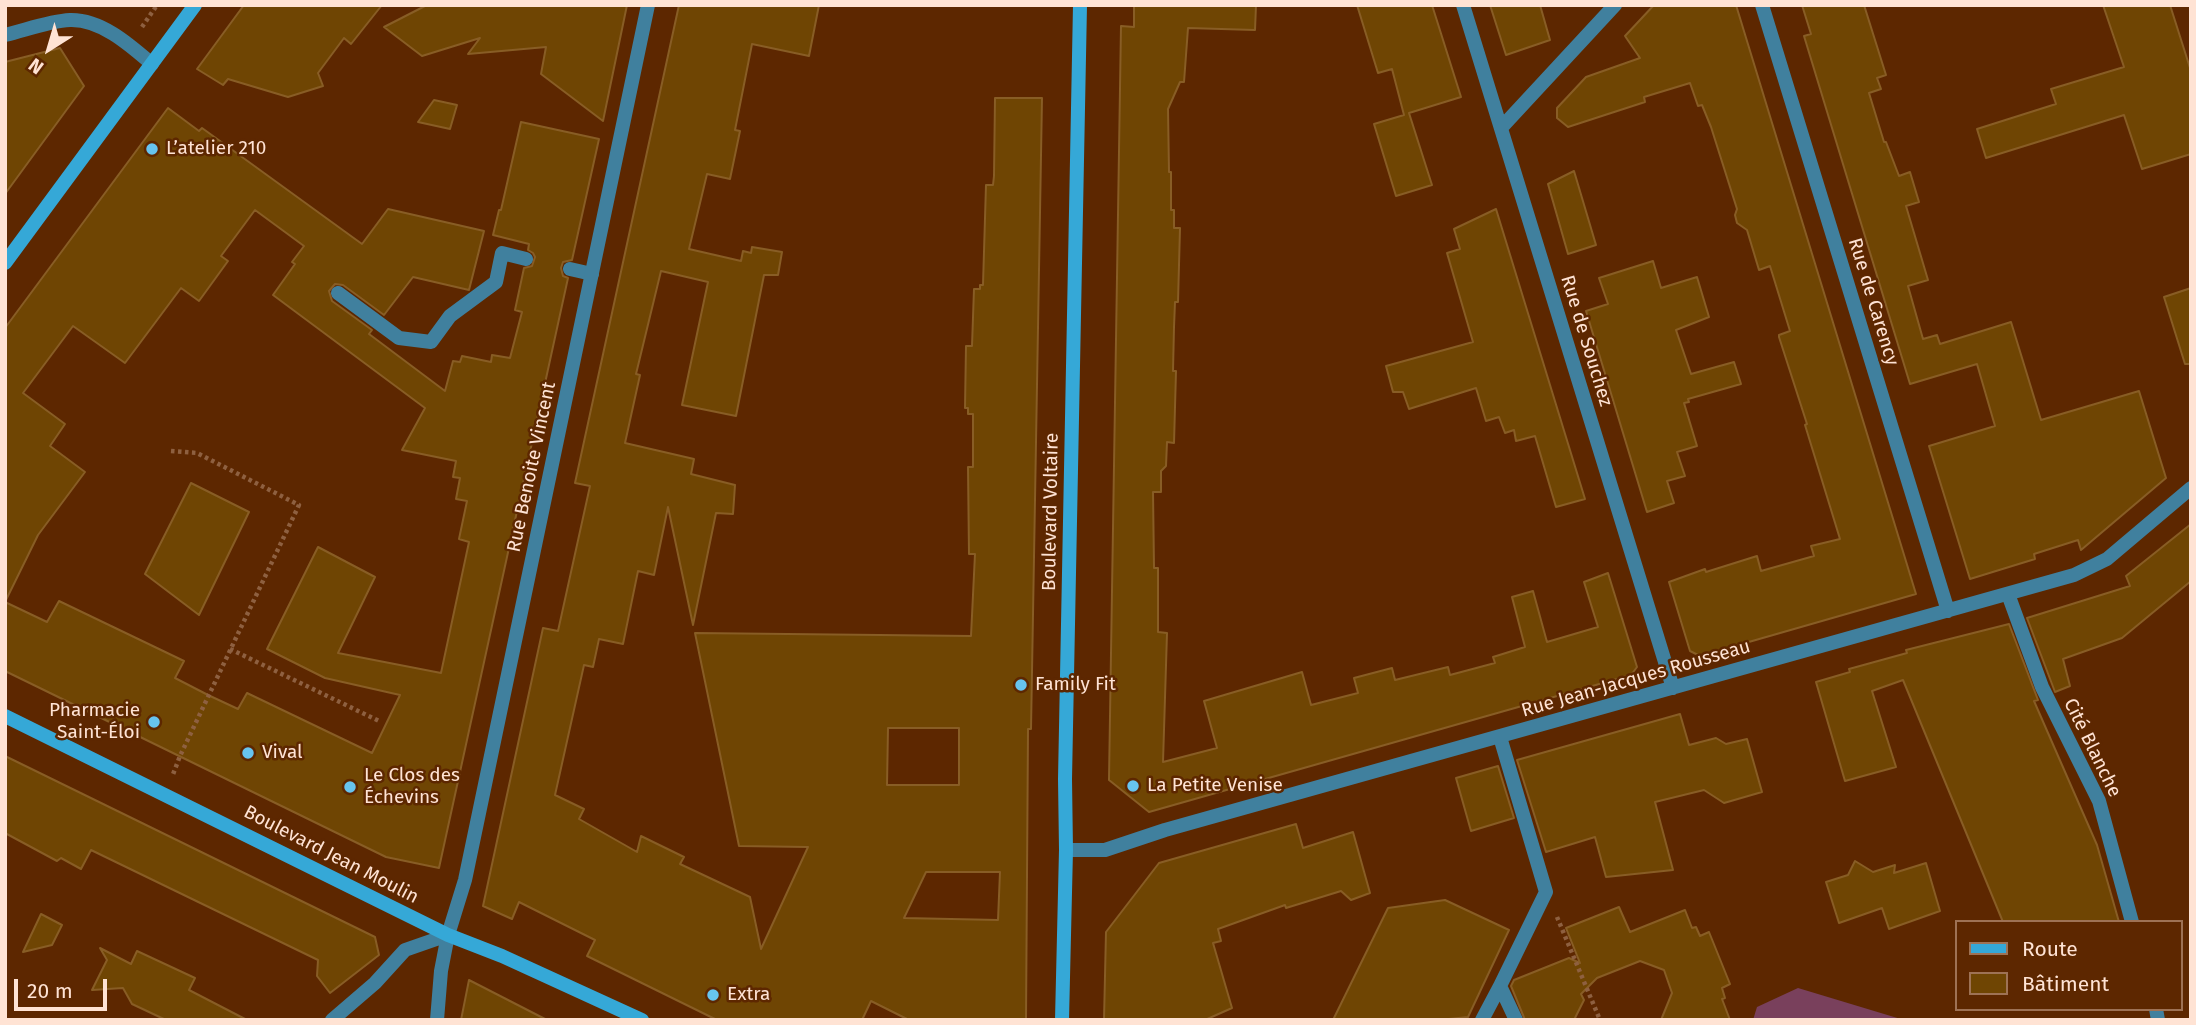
<!DOCTYPE html>
<meta charset="utf-8">
<style>
body{margin:0}
#map{position:relative;width:2196px;height:1025px;overflow:hidden;background:#5d2700;font-family:"Fira Sans",sans-serif}
canvas{display:block}
.frame{position:absolute;inset:0;border:7px solid #ffe3d4;pointer-events:none}
.legend{position:absolute;left:1955px;top:920px;width:228px;height:91px;box-sizing:border-box;background:#5d2700;border:2px solid #9e7255;margin:0;padding:9px 12px;list-style:none;font-size:21px;color:#ffe3d4}
.legend li{display:flex;align-items:center;gap:14px;height:35px}
.legend b{width:35px;border:2px solid #9e7255}
.north{position:absolute;left:14px;top:14px;width:70px;height:70px;-webkit-text-stroke:5px #5d2700;paint-order:stroke;rotate:217deg;font-size:19px;font-weight:700;line-height:28px;text-align:center;color:#ffe3d4}
.north::after{content:'';display:block;margin:auto;width:24px;height:32px;background:#ffe3d4;clip-path:polygon(50% 0,100% 100%,50% 72%,0 100%)}
.scale{position:absolute;left:14px;top:979px;width:93px;height:32px;box-sizing:border-box;border:4px solid #ffe3d4;border-top:0;padding-left:9px;font-size:21px;line-height:24px;white-space:nowrap;color:#ffe3d4;-webkit-text-stroke:5px #5d2700;paint-order:stroke}
</style>
<div id="map">
<canvas width="2196" height="1025"></canvas>
<div class="frame"></div>
<ul class="legend">
<li><b style="height:9px;background:#35a8d7"></b>Route</li>
<li><b style="height:19px;background:#6f4503"></b>Bâtiment</li>
</ul>
<div class="north">N</div>
<div class="scale">20 m</div>
</div>
<script>
const ctx = document.querySelector('canvas').getContext('2d');
ctx.lineJoin = 'round';
function fill(path, color) {
  ctx.fillStyle = color;
  ctx.fill(path, 'evenodd');
}
function trace(path, color, width, dash) {
  ctx.strokeStyle = color;
  ctx.lineWidth = width;
  ctx.lineCap = dash ? 'butt' : 'round';
  ctx.setLineDash(dash || []);
  ctx.stroke(path);
}
function write(font, color, halo, rows, align = 'center') {
  ctx.font = font + ' "Fira Sans",sans-serif';
  ctx.lineWidth = 5;
  ctx.setLineDash([]);
  ctx.textBaseline = 'middle';
  ctx.strokeStyle = halo;
  ctx.fillStyle = color;
  for (const [text, x, y, turn = 0] of rows) {
    ctx.save();
    ctx.translate(x, y);
    ctx.rotate((+turn || 0) * Math.PI / 180);
    ctx.textAlign = isNaN(turn) ? turn : align;
    if (halo) ctx.strokeText(text, 0, 0);
    ctx.fillText(text, 0, 0);
    ctx.restore();
  }
}
const green = new Path2D(`
 M 1798,988 L 1904,1020 L 1753,1020 L 1757,1007 Z`);
const building = new Path2D(`
 M 244,5 L 382,5 L 351,44 L 344,38 L 318,73 L 323,86 L 288,97 L 228,79 L 223,85 L 197,69 Z
 M 427,5 L 627,5 L 603,121 L 541,74 L 546,47 L 468,54 L 480,38 L 422,56 L 384,27 Z
 M 679,5 L 819,5 L 809,56 L 752,44 L 735,130 L 740,131 L 730,179 L 707,174 L 689,249 L 741,261 L 743,251 L 751,253 L 752,247 L 782,252 L 778,275 L 764,275 L 736,416 L 682,405 L 708,282 L 661,271 L 636,374 L 640,375 L 625,443 L 694,459 L 691,474 L 735,485 L 733,514 L 716,513 L 693,625 L 668,507 L 654,575 L 638,571 L 623,644 L 599,639 L 593,667 L 584,665 L 555,795 L 584,809 L 579,819 L 637,852 L 641,836 L 684,857 L 680,864 L 750,897 L 761,949 L 808,847 L 739,846 L 695,633 L 971,636 L 975,554 L 969,554 L 968,467 L 973,467 L 973,414 L 968,414 L 968,408 L 965,408 L 966,346 L 972,346 L 974,289 L 980,289 L 980,285 L 983,285 L 986,185 L 993,185 L 994,176 L 995,98 L 1042,98 L 1031,729 L 1028,729 L 1026,1020 L 909,1020 L 871,1001 L 862,1020 L 717,1020 L 587,956 L 595,940 L 519,902 L 512,919 L 483,906 L 543,628 L 558,631 L 590,486 L 575,483 ZM 888,728 L 959,728 L 959,785 L 887,785 ZM 926,872 L 1000,872 L 998,920 L 904,918 Z
 M 1134,5 L 1256,5 L 1255,30 L 1188,28 L 1184,82 L 1180,82 L 1168,109 L 1169,172 L 1171,172 L 1171,210 L 1174,210 L 1174,228 L 1180,228 L 1178,302 L 1175,302 L 1174,327 L 1173,371 L 1176,371 L 1174,443 L 1167,442 L 1166,466 L 1161,471 L 1161,492 L 1153,492 L 1154,568 L 1158,568 L 1158,632 L 1167,633 L 1163,762 L 1217,748 L 1204,701 L 1302,672 L 1311,705 L 1358,693 L 1354,678 L 1392,668 L 1395,680 L 1448,667 L 1450,675 L 1495,663 L 1493,657 L 1525,647 L 1512,597 L 1533,591 L 1547,642 L 1598,627 L 1584,582 L 1608,573 L 1637,667 L 1631,675 L 1149,812 L 1109,780 L 1121,26 L 1134,27 Z
 M 1357,5 L 1432,5 L 1461,97 L 1409,113 L 1432,185 L 1396,196 L 1374,124 L 1404,115 L 1392,69 L 1378,73 Z
 M 1490,5 L 1540,5 L 1550,40 L 1506,55 Z
 M 1654,5 L 1736,5 L 1916,594 L 1700,656 L 1690,651 L 1669,582 L 1705,569 L 1706,572 L 1757,556 L 1761,571 L 1814,556 L 1811,546 L 1840,539 L 1805,425 L 1807,424 L 1779,337 L 1779,335 L 1790,331 L 1770,266 L 1759,270 L 1747,230 L 1737,223 L 1735,215 L 1737,209 L 1711,127 L 1702,105 L 1698,106 L 1690,83 L 1644,97 L 1645,102 L 1568,127 L 1557,118 L 1557,108 L 1586,77 L 1640,58 L 1625,36 Z
 M 1802,5 L 1864,5 L 1886,75 L 1877,78 L 1881,89 L 1869,93 L 1884,142 L 1886,142 L 1899,176 L 1910,172 L 1919,202 L 1906,206 L 1928,280 L 1908,286 L 1923,339 L 1937,335 L 1940,344 L 2011,322 L 2041,420 L 2139,391 L 2166,478 L 2081,550 L 2078,540 L 2034,554 L 2035,559 L 1970,579 L 1929,446 L 1995,426 L 1977,364 L 1910,384 L 1804,36 L 1811,34 Z
 M 2103,5 L 2170,5 L 2191,71 L 2191,154 L 2142,169 L 2124,115 L 1986,158 L 1977,129 L 2056,104 L 2051,89 L 2124,67 Z
 M 60,48 L 84,86 L 5,194 L 5,62 Z
 M 434,100 L 457,105 L 450,129 L 418,122 Z
 M 168,108 L 199,131 L 202,128 L 362,244 L 388,209 L 484,231 L 469,290 L 413,277 L 384,315 L 343,285 L 335,284 L 329,291 L 332,301 L 372,330 L 369,334 L 445,391 L 453,361 L 460,362 L 462,356 L 491,362 L 492,355 L 510,358 L 522,312 L 515,310 L 524,268 L 532,266 L 535,257 L 533,253 L 528,250 L 529,244 L 493,235 L 499,210 L 501,210 L 521,122 L 599,139 L 572,260 L 563,262 L 561,268 L 563,276 L 568,278 L 439,868 L 386,857 L 5,671 L 5,602 L 47,622 L 59,601 L 184,661 L 175,678 L 208,695 L 238,709 L 247,693 L 372,753 L 400,695 L 325,678 L 267,649 L 318,547 L 375,577 L 338,653 L 441,673 L 469,542 L 459,539 L 467,501 L 456,499 L 460,478 L 453,477 L 456,461 L 402,450 L 425,408 L 273,295 L 295,264 L 292,262 L 304,246 L 255,210 L 221,256 L 228,261 L 199,301 L 181,288 L 125,363 L 73,326 L 23,393 L 65,424 L 50,446 L 85,472 L 38,535 L 5,602 L 5,328 Z
 M 1574,171 L 1596,245 L 1568,254 L 1548,184 Z
 M 1496,209 L 1585,499 L 1556,507 L 1535,436 L 1516,441 L 1514,430 L 1505,433 L 1499,417 L 1486,421 L 1476,388 L 1409,409 L 1403,392 L 1393,392 L 1386,366 L 1473,342 L 1447,253 L 1460,249 L 1454,229 Z
 M 1653,261 L 1661,288 L 1697,277 L 1709,317 L 1676,330 L 1691,374 L 1734,362 L 1741,384 L 1688,399 L 1689,402 L 1684,403 L 1697,446 L 1677,452 L 1685,476 L 1667,481 L 1674,503 L 1647,512 L 1586,311 L 1608,304 L 1599,278 Z
 M 2191,288 L 2191,364 L 2185,364 L 2164,297 Z
 M 191,483 L 249,512 L 199,615 L 145,574 Z
 M 2191,524 L 2191,581 L 2122,638 L 2063,659 L 2070,686 L 2055,692 L 2027,618 L 2130,586 L 2126,576 Z
 M 2009,624 L 2038,700 L 2034,701 L 2097,845 L 2119,922 L 2003,922 L 1903,680 L 1872,691 L 1896,767 L 1845,781 L 1816,682 L 1850,672 L 1849,669 L 1907,653 L 1906,650 Z
 M 1680,714 L 1689,745 L 1716,738 L 1726,744 L 1747,739 L 1762,792 L 1724,803 L 1704,790 L 1655,802 L 1673,870 L 1606,877 L 1595,837 L 1546,852 L 1517,760 Z
 M 5,756 L 375,937 L 379,955 L 330,993 L 317,976 L 318,960 L 91,850 L 81,869 L 61,858 L 57,861 L 5,833 Z
 M 1498,766 L 1514,818 L 1471,831 L 1456,778 Z
 M 1296,824 L 1303,848 L 1353,832 L 1370,893 L 1351,900 L 1341,891 L 1286,908 L 1285,905 L 1218,929 L 1221,941 L 1213,943 L 1232,1008 L 1205,1020 L 1104,1020 L 1106,932 L 1159,863 Z
 M 1855,861 L 1873,872 L 1895,865 L 1894,873 L 1926,863 L 1940,911 L 1889,929 L 1882,908 L 1839,923 L 1826,882 L 1848,875 Z
 M 1445,900 L 1509,930 L 1468,1017 L 1439,1020 L 1333,1020 L 1388,908 Z
 M 1619,907 L 1630,932 L 1685,910 L 1692,928 L 1696,927 L 1700,936 L 1709,932 L 1730,984 L 1722,988 L 1725,998 L 1722,999 L 1730,1020 L 1661,1020 L 1672,993 L 1664,970 L 1640,961 L 1597,978 L 1581,994 L 1584,1000 L 1574,1020 L 1525,1020 L 1511,986 L 1514,980 L 1569,958 L 1580,963 L 1566,928 Z
 M 41,914 L 62,925 L 52,945 L 23,952 Z
 M 100,948 L 131,964 L 137,951 L 195,978 L 189,990 L 247,1020 L 166,1020 L 132,1004 L 123,988 L 92,990 L 107,960 Z
 M 469,980 L 547,1020 L 461,1020 Z`);
const path = new Path2D(`
 M 142,27 L 157,5
 M 171,451 L 197,453 L 299,505 L 180,756 L 172,777
 M 230,649 L 379,721
 M 1557,917 L 1600,1020`);
const lane = new Path2D(`
 M 570,269 L 592,274
 M 338,293 L 399,338 L 431,342 L 450,316 L 496,282 L 502,253 L 526,259
 M 2008,594 L 2042,687 L 2099,801 L 2132,922
 M 1500,737 L 1546,892 L 1500,986 L 1516,1020
 M 2156,1009 L 2158,1020
 M 1482,1020 L 1500,986`);
const street = new Path2D(`
 M 1463,5 L 1673,688
 M 1762,5 L 1948,611
 M 5,35 C 26,30 49,21 70,20 C 101,19 130,45 152,64
 M 1501,128 L 1615,5
 M 1066,850 L 1105,850 L 1165,830 L 2074,575 L 2107,559 L 2191,488
 M 332,1020 L 375,983 L 405,950 L 448,935
 M 437,1020 L 441,971 L 448,935 L 465,880 L 648,5`);
const secondary = new Path2D(`
 M 5,263 L 195,5
 M 5,716 L 448,935 L 502,956 L 642,1020
 M 1062,1020 L 1066,850 L 1065,779 L 1080,5`);
const markers = [
 [152,149,7,"#67c4ef"],
 [1021,685,7,"#67c4ef"],
 [154,722,7,"#67c4ef"],
 [248,753,7,"#67c4ef"],
 [1133,786,7,"#67c4ef"],
 [350,787,7,"#67c4ef"],
 [713,995,7,"#67c4ef"]
];
const poiNames = [
 ["L’atelier 210",166,149],
 ["Family Fit",1035,685],
 ["Pharmacie",140,711,"right"],
 ["Saint-Éloi",140,733,"right"],
 ["Vival",262,753],
 ["Le Clos des",364,776],
 ["Échevins",364,798],
 ["La Petite Venise",1147,786],
 ["Extra",727,995]
];
const streetNames = [
 ["Rue de Carency",1873,302,73],
 ["Rue de Souchez",1586,341,73],
 ["Rue Benoite Vincent",532,467,-78],
 ["Boulevard Voltaire",1051,512,-89],
 ["Rue Jean-Jacques Rousseau",1636,679,-16],
 ["Cité Blanche",2092,748,64],
 ["Boulevard Jean Moulin",331,855,27]
];
fill(green, '#79405c');
fill(building, '#6f4503');
trace(building, '#885d25', 2);
trace(path, '#8e6040', 4.5, [3.5, 3.5]);
trace(lane, '#40809e', 14);
trace(street, '#40809e', 14);
trace(secondary, '#35a8d7', 14);
for (const [x, y, r, color] of markers) {
  const dot = new Path2D();
  dot.arc(x, y, r, 0, 2 * Math.PI);
  ctx.fillStyle = color;
  ctx.fill(dot);
  trace(dot, '#5d2700', 2.5);
}
write('19px', '#ffe3d4', '#5d2700', poiNames, 'left');
write('19px', '#ffe3d4', '#5d2700', streetNames);
</script>
